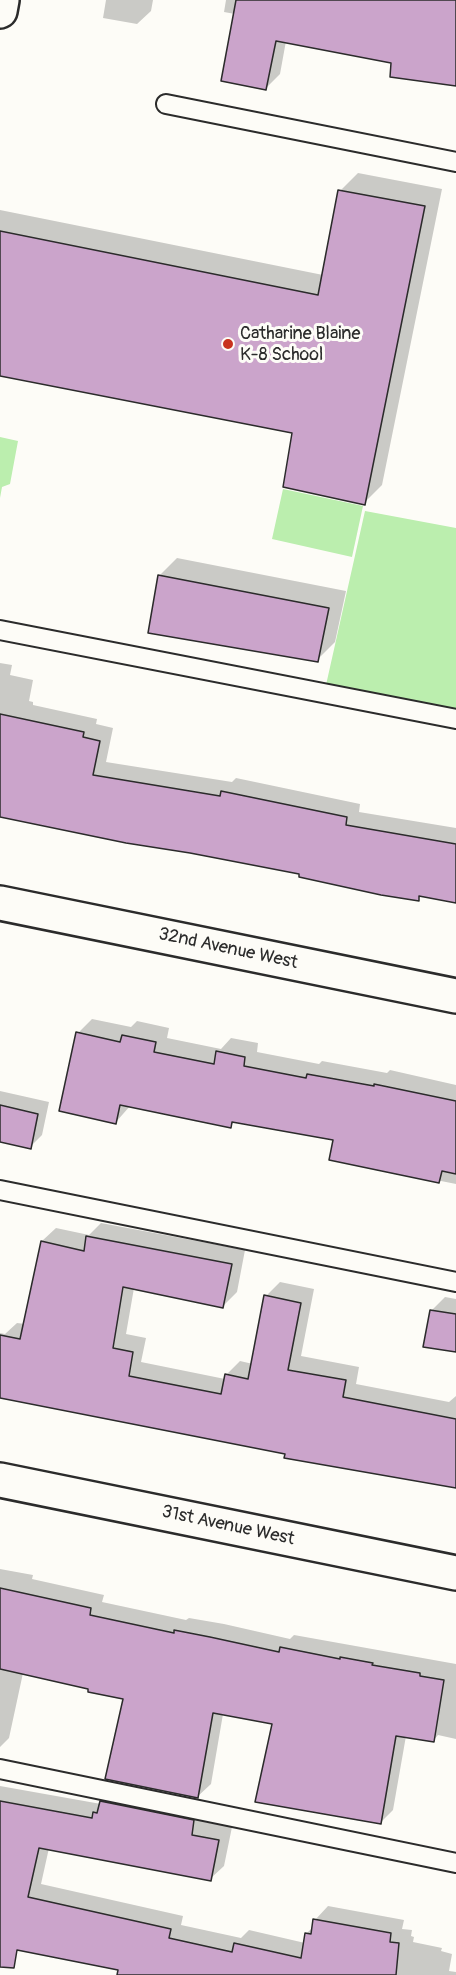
<!DOCTYPE html>
<style>
body{margin:0}
canvas{display:block;background:#fdfcf7}
</style>
<canvas width="456" height="1975"></canvas>
<script>
const ctx = document.querySelector('canvas').getContext('2d');
ctx.lineJoin = 'round';
function fill(path, color) {
  ctx.fillStyle = color;
  ctx.fill(path, 'evenodd');
}
function trace(path, color, width, dash) {
  ctx.strokeStyle = color;
  ctx.lineWidth = width;
  ctx.lineCap = dash ? 'butt' : 'round';
  ctx.setLineDash(dash || []);
  ctx.stroke(path);
}
function write(font, color, halo, rows, align = 'center') {
  ctx.font = font + ' Pangolin,sans-serif';
  ctx.lineWidth = 6;
  ctx.setLineDash([]);
  ctx.textBaseline = 'middle';
  ctx.strokeStyle = halo;
  ctx.fillStyle = color;
  for (const [text, x, y, turn = 0] of rows) {
    ctx.save();
    ctx.translate(x, y);
    ctx.rotate((+turn || 0) * Math.PI / 180);
    ctx.textAlign = isNaN(turn) ? turn : align;
    if (halo) ctx.strokeText(text, 0, 0);
    ctx.fillText(text, 0, 0);
    ctx.restore();
  }
}
const green = new Path2D(`
 M 0,437 L 18,441 L 10,484 L 2,487 L 0,498 Z
 M 283,489 L 363,506 L 352,557 L 272,539 Z
 M 365,511 L 456,528 L 456,711 L 326,685 Z`);
const shadow = new Path2D(`
 M 106,0 L 153,0 L 151,11 L 137,24 L 103,18 Z
 M 226,0 L 456,0 L 456,85 L 393,62 L 286,41 L 280,74 L 266,88 L 235,14 L 224,12 Z
 M 358,173 L 442,189 L 382,485 L 364,503 L 294,432 L 0,374 L 0,210 L 323,275 L 340,191 Z
 M 177,558 L 346,591 L 335,642 L 317,660 L 159,576 Z
 M 0,663 L 12,665 L 10,675 L 33,680 L 29,701 L 33,702 L 33,705 L 97,719 L 96,724 L 113,728 L 106,762 L 232,782 L 236,778 L 360,804 L 359,812 L 456,828 L 456,901 L 422,895 L 418,899 L 301,873 L 0,816 Z
 M 92,1019 L 131,1027 L 137,1021 L 169,1028 L 167,1038 L 221,1049 L 231,1038 L 258,1043 L 257,1052 L 319,1064 L 322,1061 L 387,1073 L 390,1070 L 456,1085 L 456,1184 L 331,1159 L 335,1139 L 235,1121 L 231,1126 L 130,1106 L 116,1122 L 78,1033 Z
 M 0,1091 L 49,1102 L 42,1135 L 30,1147 L 0,1141 Z
 M 101,1223 L 245,1250 L 237,1292 L 223,1306 L 134,1288 L 126,1334 L 146,1338 L 141,1362 L 225,1379 L 226,1375 L 240,1361 L 253,1364 L 266,1296 L 280,1282 L 314,1289 L 301,1356 L 359,1367 L 356,1384 L 449,1402 L 456,1396 L 456,1487 L 0,1397 L 0,1333 L 5,1334 L 17,1323 L 25,1324 L 42,1241 L 56,1228 L 89,1235 Z
 M 445,1297 L 456,1299 L 456,1351 L 431,1311 Z
 M 0,1569 L 33,1575 L 32,1579 L 104,1595 L 102,1602 L 186,1620 L 189,1618 L 224,1624 L 290,1639 L 294,1635 L 456,1664 L 456,1739 L 438,1735 L 433,1741 L 406,1736 L 393,1810 L 380,1823 L 273,1723 L 223,1714 L 211,1784 L 197,1797 L 124,1698 L 23,1673 L 9,1738 L 0,1747 Z
 M 0,1786 L 101,1804 L 115,1788 L 207,1807 L 204,1822 L 232,1827 L 224,1866 L 210,1879 L 49,1848 L 41,1884 L 183,1916 L 181,1925 L 241,1938 L 249,1930 L 305,1943 L 306,1934 L 314,1926 L 315,1920 L 328,1906 L 404,1920 L 402,1929 L 412,1930 L 411,1936 L 414,1937 L 413,1942 L 442,1948 L 441,1951 L 452,1954 L 449,1971 L 456,1972 L 456,1975 L 119,1975 L 120,1969 L 20,1949 L 17,1951 L 0,1948 Z`);
const building = new Path2D(`
 M 236,0 L 456,0 L 456,86 L 390,77 L 391,63 L 276,41 L 266,90 L 221,81 Z
 M 338,190 L 425,206 L 365,505 L 283,487 L 292,433 L 0,376 L 0,231 L 318,295 Z
 M 158,575 L 329,608 L 318,662 L 148,633 Z
 M 0,714 L 84,732 L 83,737 L 100,741 L 93,775 L 220,796 L 221,791 L 347,817 L 346,825 L 456,844 L 456,903 L 419,896 L 419,901 L 381,895 L 299,877 L 299,874 L 190,853 L 126,843 L 0,817 Z
 M 76,1032 L 120,1042 L 122,1035 L 156,1042 L 154,1052 L 214,1064 L 216,1051 L 245,1057 L 244,1066 L 306,1078 L 307,1074 L 374,1086 L 374,1084 L 456,1101 L 456,1174 L 442,1171 L 439,1183 L 329,1160 L 333,1140 L 232,1122 L 231,1128 L 120,1105 L 116,1124 L 59,1111 Z
 M 0,1105 L 38,1114 L 31,1149 L 0,1142 Z
 M 86,1236 L 232,1264 L 223,1308 L 123,1287 L 113,1348 L 133,1352 L 129,1376 L 221,1394 L 225,1374 L 248,1379 L 264,1295 L 301,1303 L 288,1370 L 346,1380 L 343,1397 L 456,1419 L 456,1488 L 284,1458 L 285,1454 L 0,1398 L 0,1335 L 20,1339 L 41,1241 L 84,1251 Z
 M 430,1310 L 456,1314 L 456,1352 L 423,1347 Z
 M 0,1588 L 91,1608 L 90,1615 L 174,1633 L 174,1630 L 210,1637 L 279,1652 L 280,1647 L 340,1659 L 340,1657 L 373,1663 L 372,1665 L 420,1673 L 420,1676 L 444,1680 L 434,1742 L 396,1736 L 381,1824 L 255,1802 L 272,1724 L 213,1713 L 198,1798 L 105,1779 L 123,1699 L 88,1692 L 88,1689 L 0,1669 Z
 M 0,1801 L 92,1818 L 93,1812 L 97,1813 L 100,1801 L 194,1820 L 192,1835 L 219,1840 L 211,1881 L 39,1848 L 28,1897 L 171,1929 L 169,1938 L 232,1952 L 234,1943 L 301,1958 L 305,1933 L 311,1934 L 313,1919 L 391,1933 L 390,1942 L 399,1943 L 396,1975 L 117,1975 L 118,1970 L 17,1950 L 14,1968 L 0,1967 Z`);
const service = new Path2D(`
 M 166,104 L 456,162
 M 0,630 L 456,719
 M 0,1190 L 456,1282
 M 0,1769 L 456,1863`);
const minor = new Path2D(`
 M 0,11 L 2,0
 M 0,1480 L 456,1573`);
const tertiary = new Path2D(`
 M 0,903 L 456,996`);
const markers = [
 [228,344,6,"#c8321e"]
];
const poiNames = [
 ["Catharine Blaine",240,334],
 ["K-8 School",240,355]
];
const streetNames = [
 ["32nd Avenue West",228,949,12],
 ["31st Avenue West",228,1526,12]
];
fill(green, '#bbeeae');
fill(shadow, '#0003');
fill(building, '#cba4cb');
trace(building, '#2b2b2b', 1.5);
trace(service, '#2b2b2b', 22);
trace(minor, '#2b2b2b', 38);
trace(tertiary, '#2b2b2b', 38);
trace(service, '#fdfcf7', 18);
trace(minor, '#fdfcf7', 33);
trace(tertiary, '#fdfcf7', 33);
for (const [x, y, r, color] of markers) {
  const dot = new Path2D();
  dot.arc(x, y, r, 0, 2 * Math.PI);
  ctx.fillStyle = color;
  ctx.fill(dot);
  trace(dot, '#fdfcf7', 2);
}
write('18px', '#2b2b2b', '#fdfcf7', poiNames, 'left');
write('18px', '#2b2b2b', '#fdfcf7', streetNames);
</script>
